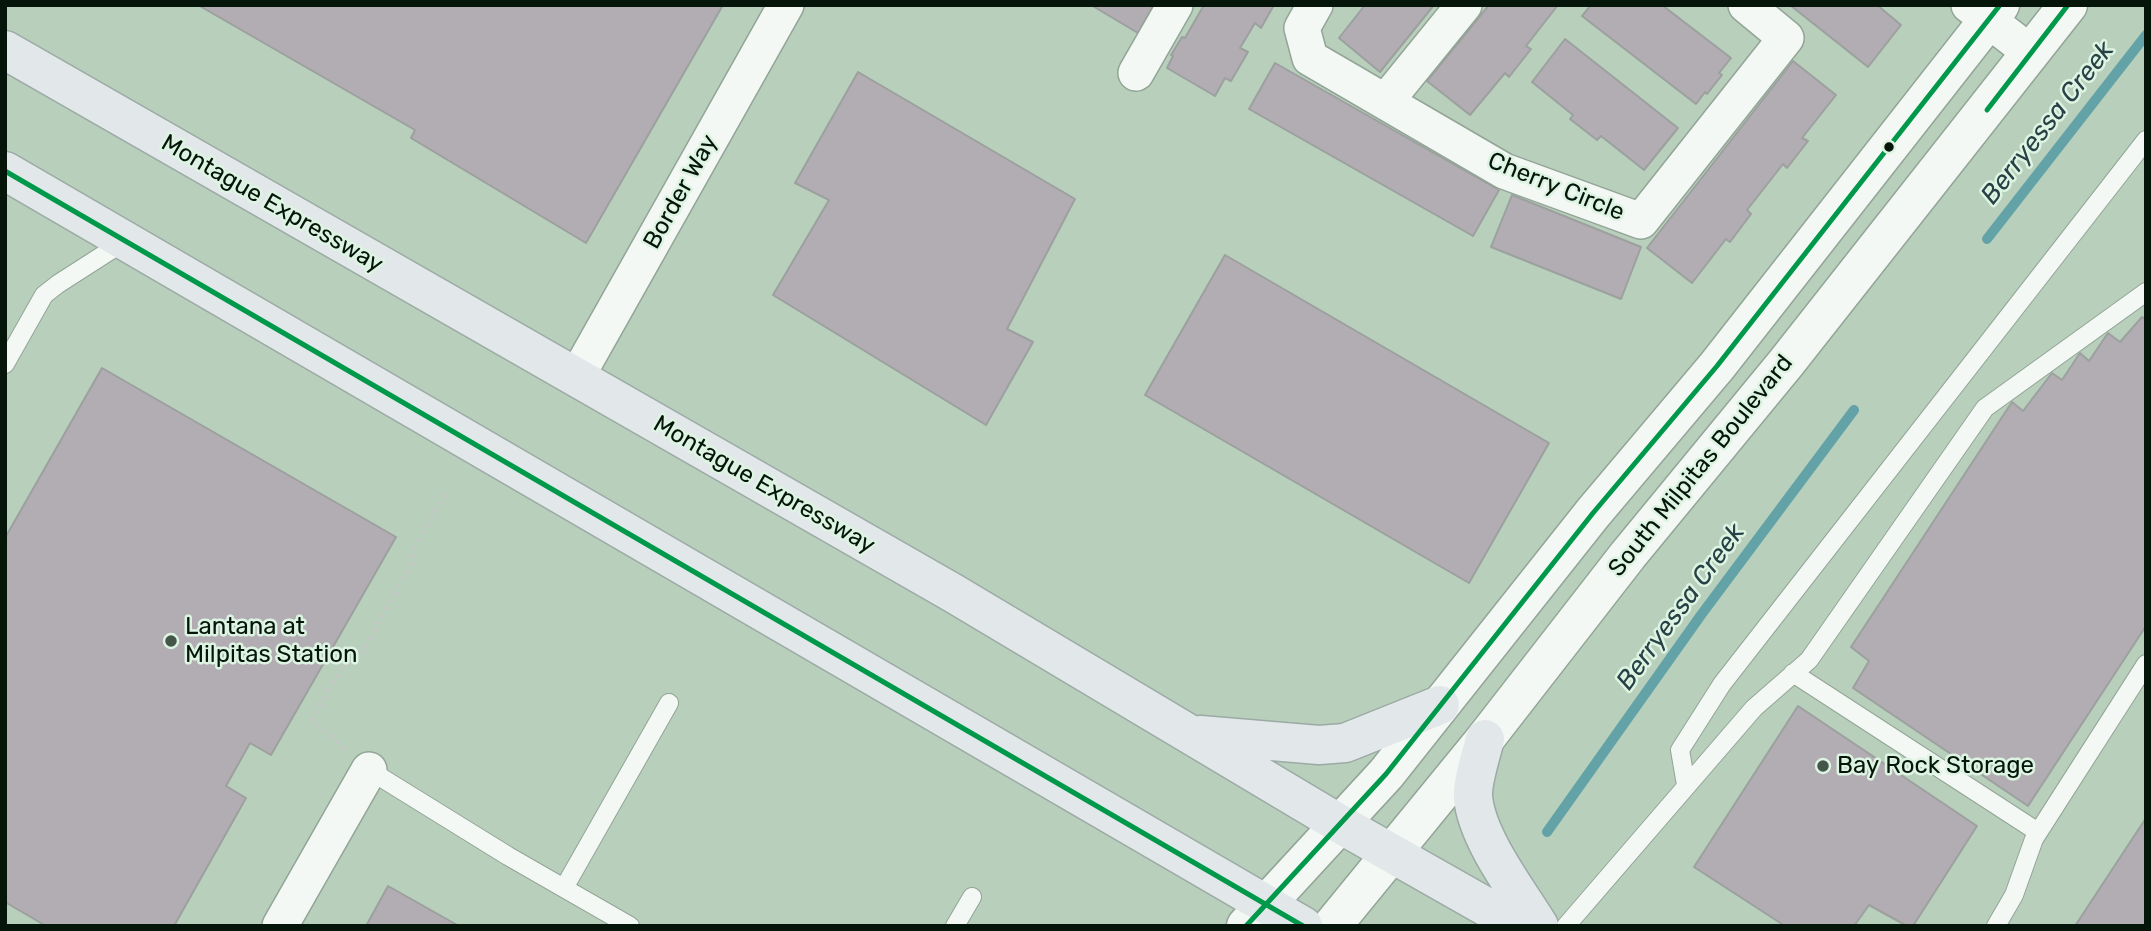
<!DOCTYPE html>
<style>
body{margin:0}
#map{position:relative;width:2151px;height:931px;overflow:hidden;background:#b8cfbc;font-family:Rubik,sans-serif}
canvas{display:block}
.frame{position:absolute;inset:0;border:7px solid #051509;pointer-events:none}
</style>
<div id="map">
<canvas width="2151" height="931"></canvas>
<div class="frame"></div>
</div>
<script>
const ctx = document.querySelector('canvas').getContext('2d');
ctx.lineJoin = 'round';
function trace(path, color, width, dash) {
  ctx.strokeStyle = color;
  ctx.lineWidth = width;
  ctx.lineCap = dash ? 'butt' : 'round';
  ctx.setLineDash(dash || []);
  ctx.stroke(path);
}
function fill(path, color) {
  ctx.fillStyle = color;
  ctx.fill(path, 'evenodd');
}
function write(font, color, halo, rows, align = 'center') {
  ctx.font = font + ' Rubik,sans-serif';
  ctx.lineWidth = 5;
  ctx.setLineDash([]);
  ctx.textBaseline = 'middle';
  ctx.strokeStyle = halo;
  ctx.fillStyle = color;
  for (const [text, x, y, turn = 0] of rows) {
    ctx.save();
    ctx.translate(x, y);
    ctx.rotate((+turn || 0) * Math.PI / 180);
    ctx.textAlign = isNaN(turn) ? turn : align;
    if (halo) ctx.strokeText(text, 0, 0);
    ctx.fillText(text, 0, 0);
    ctx.restore();
  }
}
const stream = new Path2D(`
 M 1987,239 L 2146,35
 M 1547,832 L 1701,615 L 1854,410`);
const building = new Path2D(`
 M 198,5 L 723,5 L 586,243 L 411,138 L 415,130 Z
 M 1091,5 L 1154,5 L 1138,33 Z
 M 1204,5 L 1274,5 L 1261,28 L 1255,23 L 1240,48 L 1248,52 L 1231,81 L 1225,78 L 1215,96 L 1167,68 L 1173,56 L 1171,55 L 1182,37 L 1185,38 Z
 M 1365,5 L 1434,5 L 1380,72 L 1339,38 Z
 M 1489,5 L 1558,5 L 1526,46 L 1531,49 L 1509,77 L 1505,73 L 1470,115 L 1427,81 Z
 M 1591,5 L 1662,5 L 1731,58 L 1719,73 L 1722,75 L 1707,94 L 1705,92 L 1696,104 L 1582,16 Z
 M 1790,5 L 1877,5 L 1901,25 L 1868,67 Z
 M 1565,39 L 1678,128 L 1644,170 L 1601,136 L 1597,140 L 1570,119 L 1573,115 L 1532,82 Z
 M 1793,61 L 1836,95 L 1802,138 L 1808,141 L 1787,168 L 1783,164 L 1747,210 L 1751,214 L 1730,242 L 1726,239 L 1692,283 L 1647,248 Z
 M 1275,63 L 1499,190 L 1473,236 L 1249,109 Z
 M 858,72 L 1075,199 L 1007,329 L 1033,342 L 986,425 L 773,295 L 829,200 L 795,183 Z
 M 1512,195 L 1641,247 L 1621,299 L 1491,247 Z
 M 1225,255 L 1549,443 L 1469,583 L 1145,395 Z
 M 2142,317 L 2146,320 L 2146,626 L 2028,806 L 1853,688 L 1869,661 L 1851,647 L 2012,402 L 2023,411 L 2052,373 L 2062,380 L 2080,353 L 2089,361 L 2108,333 L 2120,342 Z
 M 102,368 L 396,537 L 271,755 L 250,743 L 226,786 L 246,798 L 174,926 L 46,926 L 5,902 L 5,538 Z
 M 1798,706 L 1977,826 L 1913,926 L 1907,926 L 1869,905 L 1854,926 L 1785,926 L 1694,867 Z
 M 2146,818 L 2146,926 L 2075,926 Z
 M 388,886 L 459,926 L 366,926 Z`);
const path = new Path2D(`
 M 345,749 L 312,719 L 342,668 L 359,658 L 411,564 L 413,550 L 448,490`);
const lane = new Path2D(`
 M 5,364 L 44,295 L 58,284 L 125,241
 M 1793,673 L 2038,832
 M 369,770 L 508,856 L 630,926
 M 1686,785 L 1680,750 L 1722,684 L 2146,140
 M 564,888 L 669,703
 M 955,926 L 972,897
 M 1566,926 L 1754,708 L 1809,660 L 1985,408 L 2146,292
 M 1996,926 L 2014,895 L 2034,839 L 2146,664`);
const street = new Path2D(`
 M 1315,5 L 1302,28 L 1310,58 L 1504,171 L 1641,221 L 1786,38 L 1746,5
 M 1969,5 L 2031,53
 M 1136,73 L 1175,5
 M 1386,101 L 1464,5
 M 576,378 L 786,5
 M 280,926 L 369,770`);
const secondary = new Path2D(`
 M 1246,926 L 1386,774 L 1593,513 L 1717,366 L 2000,5
 M 1332,926 L 1485,739 L 1628,555 L 1786,363 L 2068,5`);
const highway = new Path2D(`
 M 5,50 L 953,593 L 1340,824 L 1520,926
 M 5,171 L 1303,926
 M 1200,735 L 1319,745 L 1345,743 L 1440,705
 M 1485,739 C 1481,755 1472,782 1473,797 C 1477,839 1517,890 1539,926`);
const bus1 = new Path2D(`
 M 1987,110 L 2068,5
 M 5,171 L 1303,926
 M 1246,926 L 1386,774 L 1593,513 L 1717,366 L 2000,5`);
const markers = [
 [1889,147,6,"#051509"],
 [171,641,7,"#445648"],
 [1823,766,7,"#445648"]
];
const streetNames = [
 ["Cherry Circle",1556,187,22],
 ["Border Way",681,192,-61],
 ["Montague Expressway",272,204,30],
 ["South Milpitas Boulevard",1701,466,-51],
 ["Montague Expressway",764,485,30]
];
const poiNames = [
 ["Lantana at",185,627],
 ["Milpitas Station",185,655],
 ["Bay Rock Storage",1837,766]
];
const waterNames = [
 ["Berryessa Creek",2048,123,-52],
 ["Berryessa Creek",1681,607,-54]
];
trace(stream, '#63a2a6', 10);
fill(building, '#b2adb3');
trace(building, '#9ca09e', 2);
trace(lane, '#92a596', 20);
trace(street, '#92a596', 38);
trace(secondary, '#92a596', 41);
trace(highway, '#9caaa5', 41);
trace(path, '#c2c9c4', 4.5, [3.5, 5]);
trace(lane, '#f4f8f5', 18);
trace(street, '#f4f8f5', 35);
trace(secondary, '#f4f8f5', 38);
trace(highway, '#e2e8e9', 38);
trace(bus1, '#00984a', 5);
for (const [x, y, r, color] of markers) {
  const dot = new Path2D();
  dot.arc(x, y, r, 0, 2 * Math.PI);
  ctx.fillStyle = color;
  ctx.fill(dot);
  trace(dot, '#def4e2', 2.5);
}
write('24px', '#051509', '#def4e2', streetNames);
write('24px', '#051509', '#def4e2', poiNames, 'left');
write('italic 26px', '#264045', '#def4e2', waterNames);
</script>
